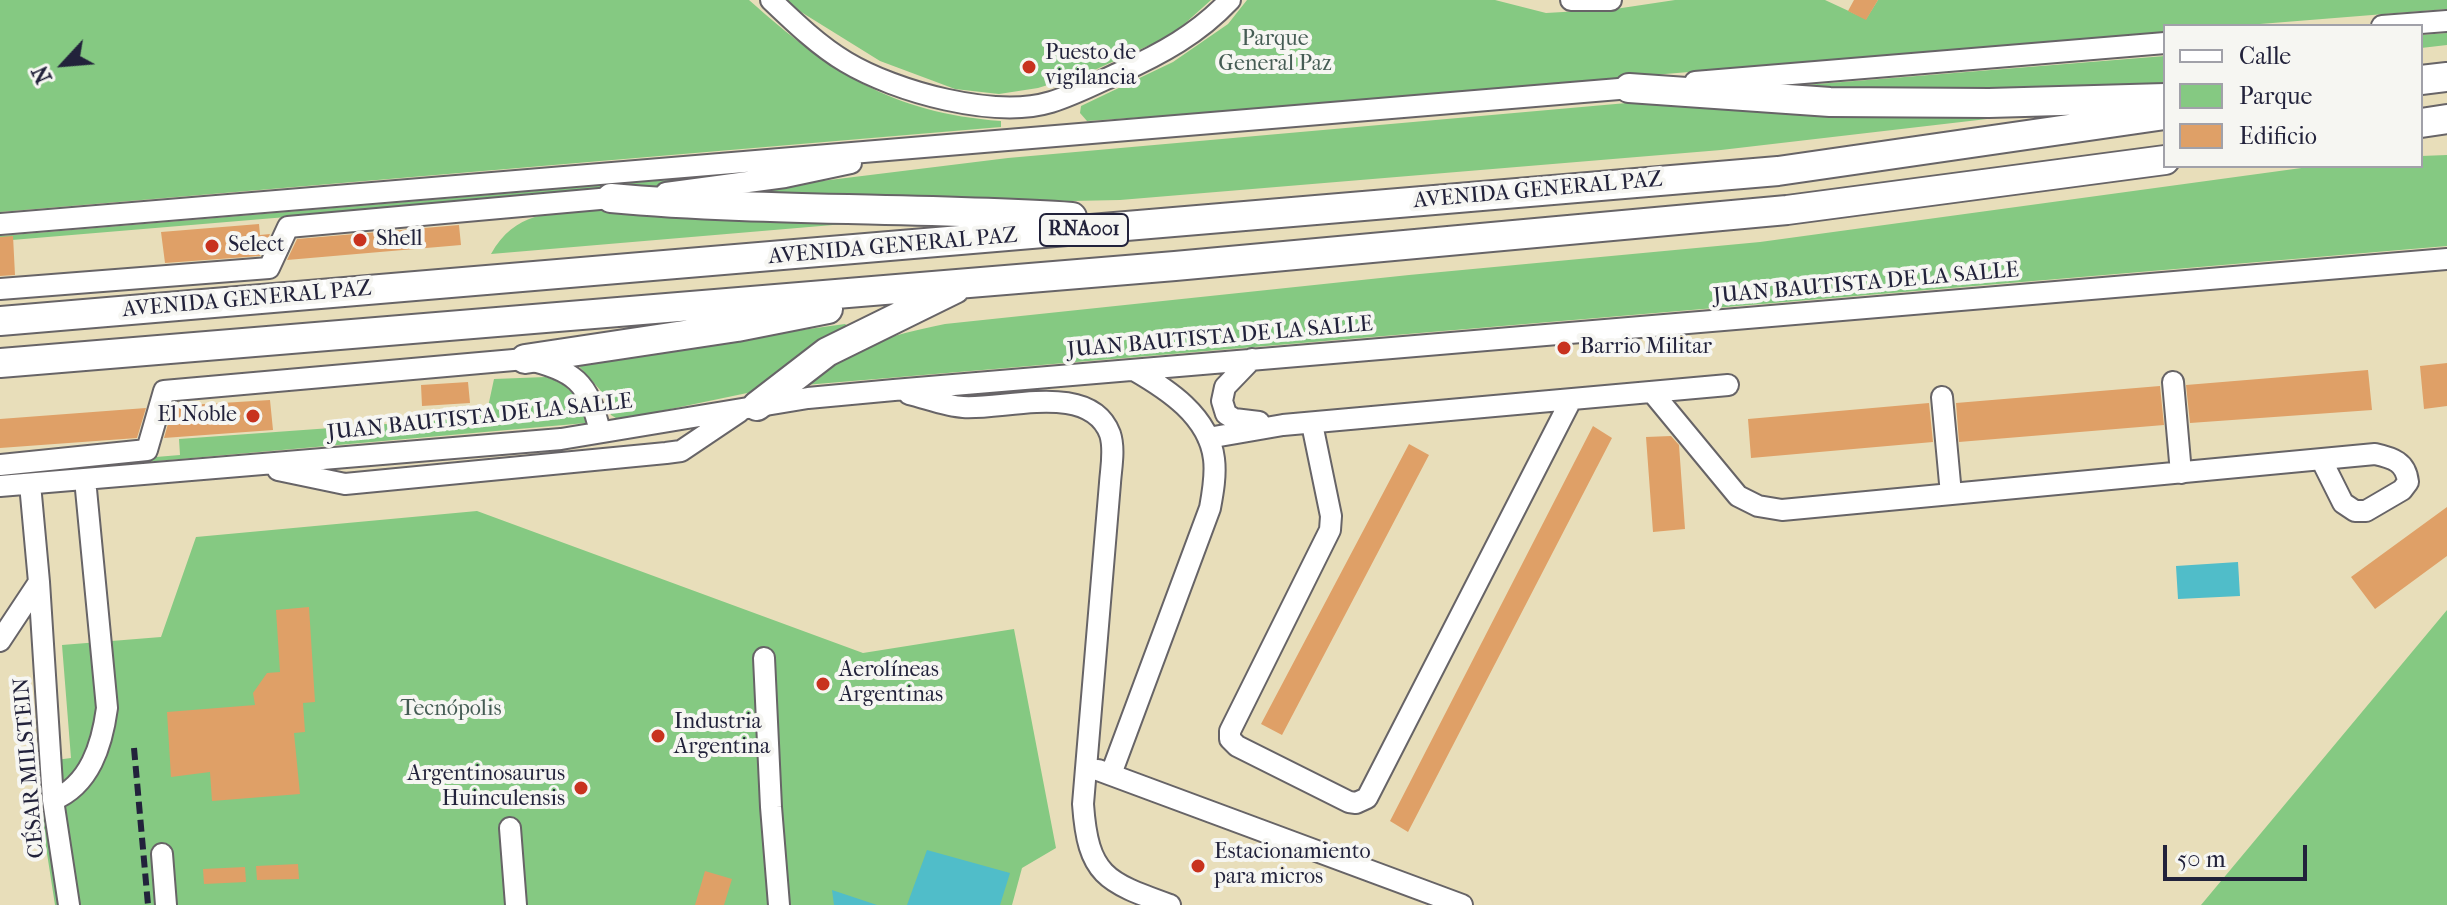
<!DOCTYPE html>
<meta charset="utf-8">
<style>
body{margin:0}
#map{position:relative;width:2447px;height:905px;overflow:hidden;background:#e8deba;font-family:"IM FELL French Canon",serif}
canvas{display:block}
.legend{position:absolute;left:2163px;top:24px;width:260px;height:144px;box-sizing:border-box;background:#f6f6f2;border:2px solid #a1a1a9;margin:0;padding:10px 14px;list-style:none;font-size:24px;color:#22223b}
.legend li{display:flex;align-items:center;gap:16px;height:40px}
.legend b{width:40px;border:2px solid #a1a1a9}
.north{position:absolute;left:24px;top:24px;width:80px;height:80px;-webkit-text-stroke:6px #f6f6f2;paint-order:stroke;rotate:244deg;font-size:22px;font-weight:700;line-height:32px;text-align:center;color:#22223b}
.north::after{content:'';display:block;margin:auto;width:28px;height:36px;background:#22223b;clip-path:polygon(50% 0,100% 100%,50% 72%,0 100%)}
.scale{position:absolute;left:2163px;top:845px;width:144px;height:36px;box-sizing:border-box;border:4px solid #22223b;border-top:0;padding-left:10px;font-size:24px;line-height:28px;white-space:nowrap;color:#22223b;-webkit-text-stroke:6px #f6f6f2;paint-order:stroke}
</style>
<div id="map">
<canvas width="2447" height="905"></canvas>
<ul class="legend">
<li><b style="height:10px;background:#fff"></b>Calle</li>
<li><b style="height:22px;background:#85c982"></b>Parque</li>
<li><b style="height:22px;background:#dfa067"></b>Edificio</li>
</ul>
<div class="north">N</div>
<div class="scale">50 m</div>
</div>
<script>
const ctx = document.querySelector('canvas').getContext('2d');
ctx.lineJoin = 'round';
function fill(path, color) {
  ctx.fillStyle = color;
  ctx.fill(path, 'evenodd');
}
function trace(path, color, width, dash) {
  ctx.strokeStyle = color;
  ctx.lineWidth = width;
  ctx.lineCap = dash ? 'butt' : 'round';
  ctx.setLineDash(dash || []);
  ctx.stroke(path);
}
function write(font, color, halo, rows, align = 'center') {
  ctx.font = font + ' "IM FELL French Canon",serif';
  ctx.lineWidth = 8;
  ctx.setLineDash([]);
  ctx.textBaseline = 'middle';
  ctx.strokeStyle = halo;
  ctx.fillStyle = color;
  for (const [text, x, y, turn = 0] of rows) {
    ctx.save();
    ctx.translate(x, y);
    ctx.rotate((+turn || 0) * Math.PI / 180);
    ctx.textAlign = isNaN(turn) ? turn : align;
    if (halo) ctx.strokeText(text, 0, 0);
    ctx.fillText(text, 0, 0);
    ctx.restore();
  }
}
const green = new Path2D(`
 M 0,0 L 749,0 C 829,71 891,113 1001,121 L 1001,127 L 0,212 Z
 M 787,0 L 1211,0 L 1172,35 L 1090,72 L 1038,88 L 999,94 L 955,89 L 880,61 L 793,7 Z
 M 1247,0 L 1495,0 L 1546,13 L 1615,9 L 1675,0 L 1825,0 L 1866,19 L 1878,0 L 2447,0 L 2447,9 L 2235,26 L 2165,26 L 2165,32 L 1189,114 L 1087,121 L 1080,113 L 1081,106 L 1173,62 L 1228,24 Z
 M 2447,33 L 2447,45 L 2421,48 L 2421,35 Z
 M 2165,56 L 2165,82 L 2129,87 L 1793,95 L 1793,86 Z
 M 1638,102 L 1772,113 L 1986,115 L 1987,119 L 1721,150 L 1120,200 L 1022,202 L 716,194 L 1008,158 Z
 M 2447,155 L 2447,246 L 805,385 C 852,346 887,336 945,324 L 1409,275 L 1760,242 L 2316,166 L 2421,166 L 2421,156 Z
 M 727,175 L 728,180 L 0,241 L 0,236 Z
 M 593,207 L 868,222 L 491,254 C 515,211 550,214 593,207 Z
 M 845,324 L 849,327 L 771,382 L 752,392 L 637,416 L 616,418 L 611,415 L 601,391 L 577,364 L 627,354 Z
 M 546,377 C 572,386 579,398 586,423 L 0,475 L 0,470 L 180,455 L 179,439 L 469,418 L 488,407 L 494,379 Z
 M 477,511 L 863,653 L 1014,629 L 1056,848 L 1022,868 L 1012,905 L 55,905 L 33,763 L 71,758 L 62,645 L 161,637 L 196,537 Z
 M 2447,610 L 2447,905 L 2201,905 Z`);
const water = new Path2D(`
 M 2238,562 L 2240,596 L 2178,599 L 2176,566 Z
 M 927,850 L 1010,873 L 1000,905 L 907,905 Z
 M 832,890 L 877,905 L 834,905 Z`);
const building = new Path2D(`
 M 1854,0 L 1878,0 L 1866,20 L 1848,11 Z
 M 259,224 L 260,235 L 270,234 L 260,256 L 165,263 L 161,232 Z
 M 459,225 L 461,245 L 287,260 L 297,239 Z
 M 13,236 L 15,275 L 0,276 L 0,237 Z
 M 2447,363 L 2447,406 L 2424,409 L 2420,366 Z
 M 2368,370 L 2372,410 L 2190,423 L 2186,385 Z
 M 468,382 L 470,403 L 422,406 L 421,385 Z
 M 2160,386 L 2164,425 L 1959,442 L 1956,403 Z
 M 270,400 L 273,430 L 164,438 L 173,406 Z
 M 1929,403 L 1933,442 L 1751,458 L 1748,419 Z
 M 146,408 L 137,438 L 0,448 L 0,419 Z
 M 1593,426 L 1612,438 L 1408,832 L 1390,821 Z
 M 1671,436 L 1679,445 L 1685,529 L 1653,532 L 1646,437 Z
 M 1409,444 L 1429,455 L 1282,735 L 1261,724 Z
 M 2447,507 L 2447,556 L 2375,609 L 2351,577 Z
 M 309,607 L 315,702 L 303,703 L 305,732 L 294,733 L 300,794 L 212,801 L 210,772 L 171,777 L 167,712 L 255,705 L 253,693 L 267,673 L 280,672 L 276,610 Z
 M 298,864 L 299,879 L 257,880 L 256,866 Z
 M 245,867 L 246,882 L 204,884 L 203,869 Z
 M 705,871 L 732,879 L 724,905 L 695,905 Z`);
const minor = new Path2D(`
 M 771,0 C 794,22 819,46 846,62 C 896,92 995,119 1051,102 C 1074,95 1097,83 1119,73 C 1161,54 1198,34 1230,0
 M 1571,0 L 1611,0
 M 2382,26 L 2447,21
 M 1695,82 L 2165,43
 M 666,193 L 785,177 L 851,163
 M 0,224 L 1643,87
 M 0,289 L 269,268 L 288,227 L 622,197
 M 1252,359 L 1225,387 L 1222,401 L 1226,414 L 1234,419 L 1259,422
 M 2173,382 L 2181,473
 M 1652,392 L 1738,496 L 1758,506 L 1782,510 L 2375,454 C 2393,458 2406,462 2408,482 L 2402,490 L 2366,511 L 2355,511 L 2343,503 L 2322,461
 M 909,394 C 926,398 946,406 963,407 C 1005,410 1090,381 1110,434 C 1115,449 1111,468 1110,483 L 1083,804 C 1088,876 1106,882 1170,905
 M 1942,397 L 1951,494
 M 1312,424 L 1331,516 L 1330,530 L 1230,731 L 1230,739 L 1237,746 L 1349,802 L 1356,803 L 1367,798 L 1571,400
 M 1208,438 L 1283,425 L 1728,385
 M 0,465 L 147,450 L 164,391 L 525,359 C 574,370 589,382 600,432
 M 278,470 L 345,484 L 666,453 L 681,451 L 739,412
 M 30,484 L 39,582 L 53,800 L 69,905
 M 0,486 L 561,439 L 808,398 L 894,390 L 2447,259
 M 0,641 L 39,582
 M 764,658 L 771,807 L 779,905
 M 1098,770 L 1462,905
 M 1111,774 L 1210,508 C 1213,492 1216,475 1214,459 C 1209,416 1167,389 1134,370
 M 53,800 C 90,785 102,745 107,708 L 85,479
 M 510,828 L 516,905
 M 162,854 L 166,905`);
const highway = new Path2D(`
 M 2421,80 L 2447,77
 M 1629,88 L 1830,102 L 1989,103 L 2165,98
 M 2421,123 L 2447,119
 M 611,198 C 764,212 919,207 1072,217
 M 0,321 L 1778,171 L 2165,115
 M 525,359 L 737,327 L 828,309
 M 0,363 L 1175,266 L 1787,210 L 2165,160
 M 757,406 L 827,352 L 955,289`);
const rail = new Path2D(`
 M 134,748 L 148,905`);
const markers = [
 [1029,67,8,"#c8321e"],
 [360,240,8,"#c8321e"],
 [212,246,8,"#c8321e"],
 [1564,348,8,"#c8321e"],
 [253,416,8,"#c8321e"],
 [823,684,8,"#c8321e"],
 [658,736,8,"#c8321e"],
 [581,788,8,"#c8321e"],
 [1198,866,8,"#c8321e"]
];
const shields = [
 [1084,230,88]
];
const shieldNames = [
 ["RNA001",1084,230]
];
const parkNames = [
 ["Parque",1275,40],
 ["General Paz",1275,65],
 ["Tecnópolis",451,710]
];
const poiNames = [
 ["Puesto de",1045,54],
 ["vigilancia",1045,79],
 ["Shell",376,240],
 ["Select",228,246],
 ["Barrio Militar",1580,348],
 ["El Noble",237,416,"right"],
 ["Aerolíneas",839,671],
 ["Argentinas",839,696],
 ["Industria",674,723],
 ["Argentina",674,748],
 ["Argentinosaurus",565,775,"right"],
 ["Huinculensis",565,800,"right"],
 ["Estacionamiento",1214,853],
 ["para micros",1214,878]
];
const streetNames = [
 ["AVENIDA GENERAL PAZ",1538,191,-5],
 ["AVENIDA GENERAL PAZ",893,247,-5],
 ["JUAN BAUTISTA DE LA SALLE",1866,284,-5],
 ["AVENIDA GENERAL PAZ",247,300,-5],
 ["JUAN BAUTISTA DE LA SALLE",1220,338,-5],
 ["JUAN BAUTISTA DE LA SALLE",480,418,-6],
 ["CÉSAR MILSTEIN",30,768,-95]
];
fill(green, '#85c982');
fill(water, '#50bdc9');
fill(building, '#dfa067');
trace(minor, '#676467', 24);
trace(highway, '#676467', 32);
trace(minor, '#fff', 20);
trace(highway, '#fff', 28);
trace(rail, '#22223b', 6, [12, 6]);
for (const [x, y, r, color] of markers) {
  const dot = new Path2D();
  dot.arc(x, y, r, 0, 2 * Math.PI);
  ctx.fillStyle = color;
  ctx.fill(dot);
  trace(dot, '#f6f6f2', 3);
}
for (const [x, y, w] of shields) {
  const box = new Path2D();
  box.roundRect(x - w / 2, y - 16, w, 32, 6);
  ctx.fillStyle = '#f6f6f2';
  ctx.fill(box);
  trace(box, '#22223b', 2);
}
write('bold 20px', '#22223b', null, shieldNames);
write('22px', '#455c54', '#f6f6f2', parkNames);
write('22px', '#22223b', '#f6f6f2', poiNames, 'left');
write('22px', '#22223b', '#f6f6f2', streetNames);
</script>
